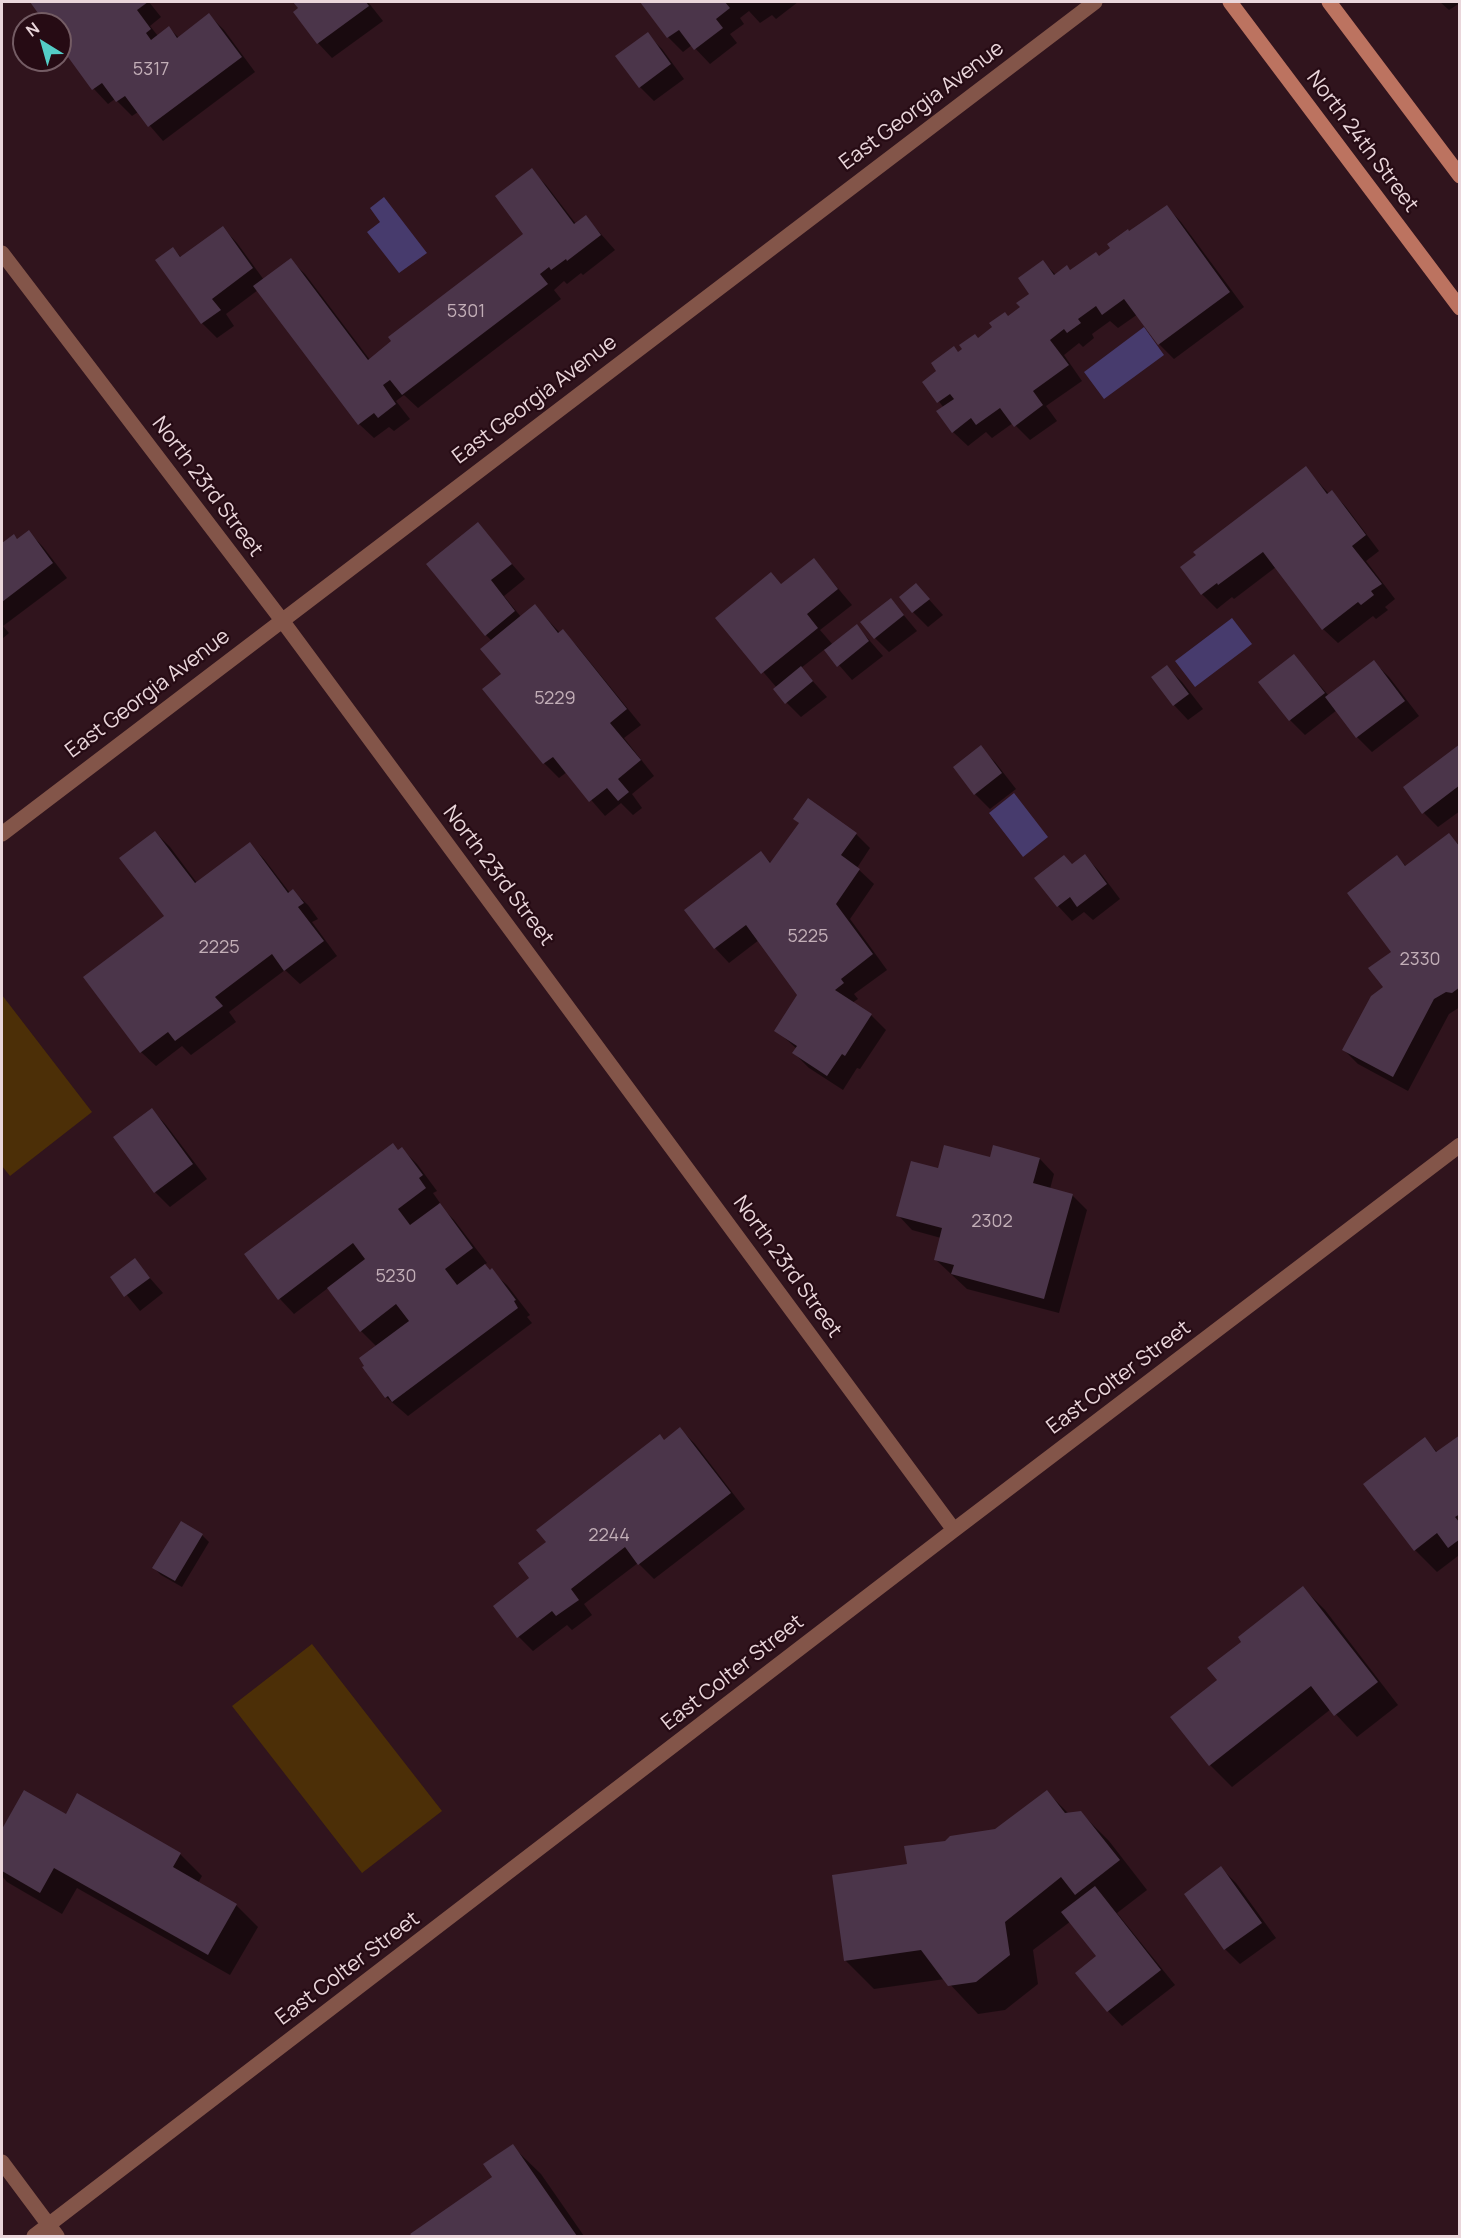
<!DOCTYPE html>
<style>
body{margin:0}
#map{position:relative;width:1461px;height:2238px;overflow:hidden;background:#30141d;font-family:Manrope,sans-serif}
canvas{display:block}
.frame{position:absolute;inset:0;border:3px solid #ead6db;pointer-events:none}
.north{position:absolute;left:12px;top:12px;width:60px;height:60px;box-sizing:border-box;background:#260b14;border:2px solid #745c64;border-radius:50%;rotate:323deg;font-size:16px;font-weight:700;line-height:24px;text-align:center;color:#ead6db}
.north::after{content:'';display:block;margin:auto;width:21px;height:27px;background:#54cdc7;clip-path:polygon(50% 0,100% 100%,50% 72%,0 100%)}
</style>
<div id="map">
<canvas width="1461" height="2238"></canvas>
<div class="frame"></div>
<div class="north">N</div>
</div>
<script>
const ctx = document.querySelector('canvas').getContext('2d');
ctx.lineJoin = 'round';
function fill(path, color) {
  ctx.fillStyle = color;
  ctx.fill(path, 'evenodd');
}
function trace(path, color, width, dash) {
  ctx.strokeStyle = color;
  ctx.lineWidth = width;
  ctx.lineCap = dash ? 'butt' : 'round';
  ctx.setLineDash(dash || []);
  ctx.stroke(path);
}
function write(font, color, halo, rows, align = 'center') {
  ctx.font = font + ' Manrope,sans-serif';
  ctx.lineWidth = 4.5;
  ctx.setLineDash([]);
  ctx.textBaseline = 'middle';
  ctx.strokeStyle = halo;
  ctx.fillStyle = color;
  for (const [text, x, y, turn = 0] of rows) {
    ctx.save();
    ctx.translate(x, y);
    ctx.rotate((+turn || 0) * Math.PI / 180);
    ctx.textAlign = isNaN(turn) ? turn : align;
    if (halo) ctx.strokeText(text, 0, 0);
    ctx.fillText(text, 0, 0);
    ctx.restore();
  }
}
const green = new Path2D(`
 M 2,995 L 92,1112 L 10,1176 L 2,1166 Z
 M 312,1644 L 442,1811 L 362,1873 L 232,1706 Z`);
const water = new Path2D(`
 M 384,197 L 427,253 L 399,273 L 367,232 L 380,222 L 370,208 Z
 M 1144,327 L 1164,355 L 1104,399 L 1084,372 Z
 M 1232,618 L 1252,644 L 1195,687 L 1175,661 Z
 M 1014,793 L 1048,837 L 1023,857 L 989,813 Z`);
const shadow = new Path2D(`
 M 32,2 L 149,2 L 161,17 L 150,26 L 158,36 L 169,28 L 179,38 L 209,15 L 224,30 L 255,72 L 163,141 L 138,112 L 132,116 L 115,99 L 108,104 L 94,89 L 60,43 L 60,24 L 50,24 Z
 M 295,2 L 368,2 L 383,21 L 332,58 L 318,43 Z
 M 641,2 L 798,2 L 776,19 L 772,15 L 760,23 L 749,11 L 740,18 L 744,24 L 730,34 L 737,43 L 710,64 L 692,45 L 683,52 L 668,37 Z
 M 1440,2 L 1460,2 L 1460,3 L 1449,10 Z
 M 647,34 L 662,49 L 684,79 L 654,101 L 640,87 Z
 M 531,170 L 546,185 L 576,224 L 586,217 L 615,250 L 583,275 L 581,273 L 567,284 L 564,281 L 554,290 L 561,299 L 418,408 L 404,395 L 396,401 L 410,419 L 394,431 L 389,427 L 374,438 L 359,424 L 258,290 L 226,314 L 234,326 L 217,338 L 202,323 L 157,260 L 173,249 L 182,258 L 223,228 L 237,243 L 264,280 L 290,260 L 305,274 L 370,360 L 525,234 Z
 M 1167,207 L 1181,222 L 1244,307 L 1174,359 L 1159,344 L 1138,314 L 1118,328 L 1110,321 L 1092,334 L 1094,338 L 1083,347 L 1079,343 L 1064,355 L 1082,381 L 1046,406 L 1057,421 L 1030,440 L 1013,423 L 992,438 L 986,432 L 968,446 L 953,432 L 944,408 L 924,382 L 959,353 L 1022,307 L 1031,294 L 1043,262 L 1056,275 L 1071,272 L 1100,257 Z
 M 1306,468 L 1329,494 L 1332,492 L 1346,507 L 1379,551 L 1366,561 L 1395,599 L 1385,607 L 1388,610 L 1376,619 L 1373,616 L 1338,643 L 1323,629 L 1276,567 L 1234,599 L 1232,597 L 1217,609 L 1202,594 L 1182,567 Z
 M 477,524 L 525,579 L 504,596 L 521,617 L 535,606 L 560,633 L 562,631 L 577,646 L 641,725 L 624,738 L 654,776 L 632,794 L 642,808 L 633,815 L 621,803 L 605,816 L 567,772 L 559,778 L 544,763 L 484,689 L 503,675 L 492,641 L 486,635 Z
 M 29,532 L 43,547 L 67,578 L 3,626 L 9,633 L 2,639 L 2,545 L 14,536 L 18,540 Z
 M 814,560 L 852,605 L 820,630 L 833,645 L 857,626 L 883,656 L 852,680 L 825,649 L 801,668 L 827,697 L 801,717 L 787,703 L 777,688 L 717,618 L 782,586 Z
 M 916,585 L 943,615 L 928,627 L 913,612 Z
 M 891,600 L 917,631 L 889,652 L 875,638 Z
 M 1294,656 L 1329,696 L 1374,662 L 1389,677 L 1419,716 L 1372,752 L 1357,737 L 1337,710 L 1305,735 L 1290,720 Z
 M 1167,667 L 1182,682 L 1203,709 L 1188,720 L 1174,705 Z
 M 1460,746 L 1460,811 L 1438,827 L 1424,813 Z
 M 980,747 L 995,762 L 1016,789 L 990,809 L 975,794 Z
 M 155,832 L 170,847 L 197,883 L 250,844 L 264,859 L 290,893 L 293,891 L 308,905 L 318,919 L 312,922 L 337,956 L 300,984 L 285,970 L 229,1012 L 236,1022 L 191,1055 L 182,1046 L 156,1066 L 141,1052 L 166,917 Z
 M 856,834 L 870,848 L 857,868 L 874,884 L 850,919 L 887,970 L 854,994 L 858,999 L 852,1003 L 871,1015 L 886,1030 L 860,1069 L 857,1068 L 843,1090 L 809,1068 L 794,1053 L 797,1049 L 776,1030 L 799,995 L 759,940 L 729,963 L 715,948 L 761,853 L 772,864 Z
 M 1449,835 L 1460,846 L 1460,1007 L 1449,1014 L 1408,1091 L 1358,1064 L 1344,1050 L 1385,987 L 1393,952 L 1397,857 L 1406,866 Z
 M 1085,856 L 1099,871 L 1120,899 L 1093,920 L 1084,912 L 1072,921 L 1058,906 L 1072,866 Z
 M 152,1110 L 166,1125 L 207,1179 L 170,1207 L 155,1192 Z
 M 994,1147 L 1040,1159 L 1054,1174 L 1050,1189 L 1072,1195 L 1087,1210 L 1059,1313 L 967,1289 L 935,1259 L 941,1238 L 912,1230 L 898,1215 L 939,1170 L 991,1159 Z
 M 402,1149 L 417,1164 L 437,1191 L 433,1193 L 440,1203 L 438,1204 L 454,1220 L 487,1263 L 484,1265 L 507,1285 L 530,1315 L 527,1317 L 532,1323 L 408,1416 L 386,1397 L 364,1368 L 377,1347 L 361,1331 L 328,1288 L 294,1314 L 280,1299 L 246,1255 Z
 M 134,1260 L 163,1293 L 140,1311 L 112,1277 Z
 M 680,1429 L 695,1444 L 745,1509 L 654,1579 L 638,1563 L 584,1604 L 592,1615 L 572,1630 L 567,1625 L 533,1651 L 519,1637 L 531,1578 L 548,1542 Z
 M 1460,1437 L 1460,1557 L 1458,1556 L 1437,1572 L 1415,1550 L 1425,1439 L 1438,1453 Z
 M 202,1535 L 209,1542 L 182,1587 L 161,1575 L 154,1568 Z
 M 1303,1588 L 1325,1610 L 1398,1705 L 1357,1737 L 1331,1709 L 1232,1787 L 1210,1765 L 1220,1681 L 1243,1642 Z
 M 24,1792 L 66,1816 L 77,1795 L 180,1854 L 202,1876 L 198,1883 L 236,1905 L 258,1927 L 230,1975 L 77,1888 L 62,1914 L 7,1882 L 2,1876 L 2,1832 Z
 M 1047,1792 L 1069,1814 L 1080,1812 L 1109,1841 L 1147,1890 L 1117,1913 L 1175,1985 L 1122,2026 L 1108,2011 L 1099,1956 L 1071,1921 L 1033,1950 L 1038,1984 L 1005,2010 L 978,2014 L 945,1979 L 874,1989 L 845,1960 L 909,1865 L 945,1842 L 996,1831 Z
 M 1221,1868 L 1236,1883 L 1276,1938 L 1240,1964 L 1225,1949 Z
 M 512,2146 L 541,2174 L 584,2236 L 414,2236 L 412,2234 L 494,2177 Z`);
const building = new Path2D(`
 M 30,2 L 148,2 L 137,10 L 151,29 L 146,33 L 151,40 L 169,26 L 177,38 L 209,13 L 242,57 L 148,127 L 125,96 L 116,102 L 102,83 L 92,90 L 60,46 L 60,24 L 50,24 L 46,18 L 43,20 Z
 M 293,2 L 366,2 L 369,6 L 317,44 L 293,12 L 298,8 Z
 M 640,2 L 725,2 L 730,8 L 716,19 L 723,28 L 694,50 L 679,30 L 667,38 Z
 M 648,32 L 671,64 L 639,88 L 615,56 Z
 M 532,168 L 574,224 L 586,215 L 601,235 L 567,261 L 566,259 L 551,270 L 549,267 L 540,274 L 548,284 L 402,395 L 390,380 L 383,385 L 396,404 L 378,418 L 374,413 L 358,425 L 253,286 L 291,258 L 368,360 L 391,341 L 388,337 L 523,234 L 495,196 Z
 M 1167,205 L 1230,292 L 1158,345 L 1124,299 L 1102,315 L 1096,306 L 1078,319 L 1081,323 L 1067,333 L 1064,329 L 1050,340 L 1069,365 L 1033,391 L 1043,405 L 1014,427 L 1000,408 L 976,425 L 971,418 L 952,433 L 936,411 L 954,399 L 950,394 L 937,403 L 922,382 L 936,371 L 931,363 L 954,346 L 958,352 L 962,349 L 959,345 L 975,334 L 978,338 L 992,327 L 989,323 L 1005,312 L 1008,316 L 1020,307 L 1016,303 L 1029,294 L 1018,278 L 1043,260 L 1054,275 L 1067,265 L 1070,270 L 1096,252 L 1099,256 L 1110,248 L 1107,244 L 1128,229 L 1129,231 Z
 M 223,226 L 253,268 L 212,299 L 221,310 L 201,324 L 155,260 L 173,247 L 180,257 Z
 M 1306,466 L 1327,494 L 1332,490 L 1366,535 L 1352,546 L 1382,584 L 1371,591 L 1374,595 L 1361,605 L 1358,602 L 1322,630 L 1263,552 L 1218,585 L 1217,583 L 1201,595 L 1180,567 L 1196,555 L 1193,552 Z
 M 478,522 L 512,564 L 491,580 L 515,611 L 485,636 L 426,564 Z
 M 29,530 L 53,563 L 2,602 L 2,543 L 14,534 L 17,539 Z
 M 814,558 L 838,589 L 807,614 L 818,628 L 761,674 L 715,618 L 771,572 L 781,584 Z
 M 916,583 L 930,599 L 912,613 L 899,597 Z
 M 891,598 L 904,615 L 874,639 L 860,622 Z
 M 535,604 L 558,633 L 563,629 L 627,709 L 610,723 L 641,760 L 618,779 L 629,792 L 618,801 L 607,788 L 589,802 L 553,757 L 543,764 L 482,689 L 501,674 L 480,649 Z
 M 857,624 L 869,641 L 837,667 L 824,650 Z
 M 1294,654 L 1325,693 L 1289,721 L 1258,682 Z
 M 1374,660 L 1405,701 L 1356,738 L 1325,697 Z
 M 1167,665 L 1189,694 L 1173,706 L 1151,677 Z
 M 801,666 L 813,681 L 785,704 L 773,689 Z
 M 1460,744 L 1460,785 L 1422,814 L 1403,787 Z
 M 981,745 L 1002,773 L 974,795 L 953,767 Z
 M 808,798 L 857,833 L 841,855 L 860,869 L 836,904 L 873,954 L 841,979 L 844,983 L 835,990 L 872,1014 L 845,1056 L 842,1054 L 827,1076 L 792,1053 L 797,1046 L 774,1031 L 797,995 L 746,925 L 714,949 L 684,910 L 761,851 L 770,863 L 799,823 L 793,819 Z
 M 155,831 L 195,883 L 250,842 L 288,893 L 293,889 L 304,903 L 298,907 L 324,941 L 284,971 L 272,954 L 215,997 L 223,1006 L 175,1041 L 168,1032 L 140,1053 L 83,977 L 164,916 L 119,858 Z
 M 1449,833 L 1460,847 L 1460,987 L 1452,993 L 1446,992 L 1434,999 L 1393,1077 L 1342,1050 L 1371,996 L 1383,987 L 1368,968 L 1391,952 L 1347,893 L 1397,855 L 1405,866 Z
 M 1085,854 L 1107,884 L 1077,907 L 1070,897 L 1057,907 L 1034,878 L 1064,855 L 1072,864 Z
 M 152,1108 L 193,1164 L 154,1193 L 113,1137 Z
 M 393,1143 L 398,1150 L 402,1147 L 423,1175 L 419,1178 L 426,1188 L 398,1209 L 410,1225 L 440,1203 L 473,1248 L 445,1269 L 457,1285 L 485,1264 L 490,1270 L 492,1268 L 516,1300 L 514,1301 L 518,1308 L 392,1402 L 388,1396 L 385,1398 L 362,1367 L 364,1366 L 359,1358 L 409,1321 L 396,1304 L 360,1332 L 327,1288 L 365,1259 L 353,1243 L 278,1300 L 244,1254 Z
 M 944,1145 L 990,1157 L 993,1145 L 1040,1158 L 1033,1183 L 1073,1194 L 1044,1299 L 951,1274 L 954,1265 L 934,1260 L 942,1228 L 896,1216 L 911,1161 L 938,1168 Z
 M 135,1258 L 150,1278 L 124,1297 L 110,1277 Z
 M 680,1427 L 731,1493 L 638,1565 L 625,1547 L 571,1589 L 579,1600 L 556,1616 L 552,1611 L 517,1638 L 493,1606 L 529,1578 L 518,1563 L 546,1542 L 536,1530 L 660,1434 L 664,1440 Z
 M 1460,1435 L 1460,1514 L 1455,1517 L 1460,1523 L 1460,1539 L 1448,1548 L 1437,1533 L 1414,1551 L 1363,1484 L 1425,1437 L 1436,1452 Z
 M 181,1521 L 203,1534 L 175,1581 L 152,1568 Z
 M 1303,1586 L 1378,1682 L 1334,1716 L 1311,1686 L 1209,1766 L 1170,1717 L 1217,1680 L 1207,1668 L 1241,1642 L 1238,1637 Z
 M 24,1790 L 66,1814 L 77,1793 L 181,1853 L 173,1867 L 237,1904 L 208,1955 L 54,1868 L 40,1893 L 2,1871 L 2,1829 Z
 M 1047,1790 L 1065,1813 L 1081,1811 L 1120,1860 L 1075,1895 L 1061,1877 L 1005,1922 L 1010,1955 L 976,1982 L 948,1986 L 921,1950 L 844,1961 L 832,1875 L 907,1864 L 904,1846 L 945,1841 L 950,1836 L 995,1829 Z
 M 1221,1866 L 1262,1923 L 1224,1950 L 1184,1894 Z
 M 1095,1886 L 1161,1970 L 1107,2012 L 1075,1973 L 1096,1956 L 1061,1912 Z
 M 513,2144 L 577,2236 L 412,2236 L 410,2234 L 492,2177 L 483,2164 Z`);
const street = new Path2D(`
 M 2,253 L 281,619 L 954,1530
 M 2,834 L 1095,2
 M 2,2162 L 57,2236
 M 34,2236 L 954,1530 L 1460,1145`);
const secondary = new Path2D(`
 M 1230,2 L 1460,308
 M 1329,2 L 1460,176`);
const numberNames = [
 ["5317",151,70],
 ["5301",466,312],
 ["5229",555,699],
 ["5225",808,937],
 ["2225",219,948],
 ["2330",1420,960],
 ["2302",992,1222],
 ["5230",396,1277],
 ["2244",609,1536]
];
const streetNames = [
 ["East Georgia Avenue",922,106,-37],
 ["North 24th Street",1362,142,53],
 ["East Georgia Avenue",535,400,-37],
 ["North 23rd Street",207,487,53],
 ["East Georgia Avenue",148,694,-37],
 ["North 23rd Street",498,876,53],
 ["North 23rd Street",787,1267,54],
 ["East Colter Street",1119,1378,-37],
 ["East Colter Street",733,1673,-38],
 ["East Colter Street",348,1969,-37]
];
fill(green, '#4c2f07');
fill(water, '#473b6d');
fill(shadow, '#0007');
fill(building, '#4b354a');
trace(street, '#835549', 15);
trace(secondary, '#bc7360', 15);
write('18px', '#c2aeb7', null, numberNames);
write('21px', '#ead6db', '#260b14', streetNames);
</script>
